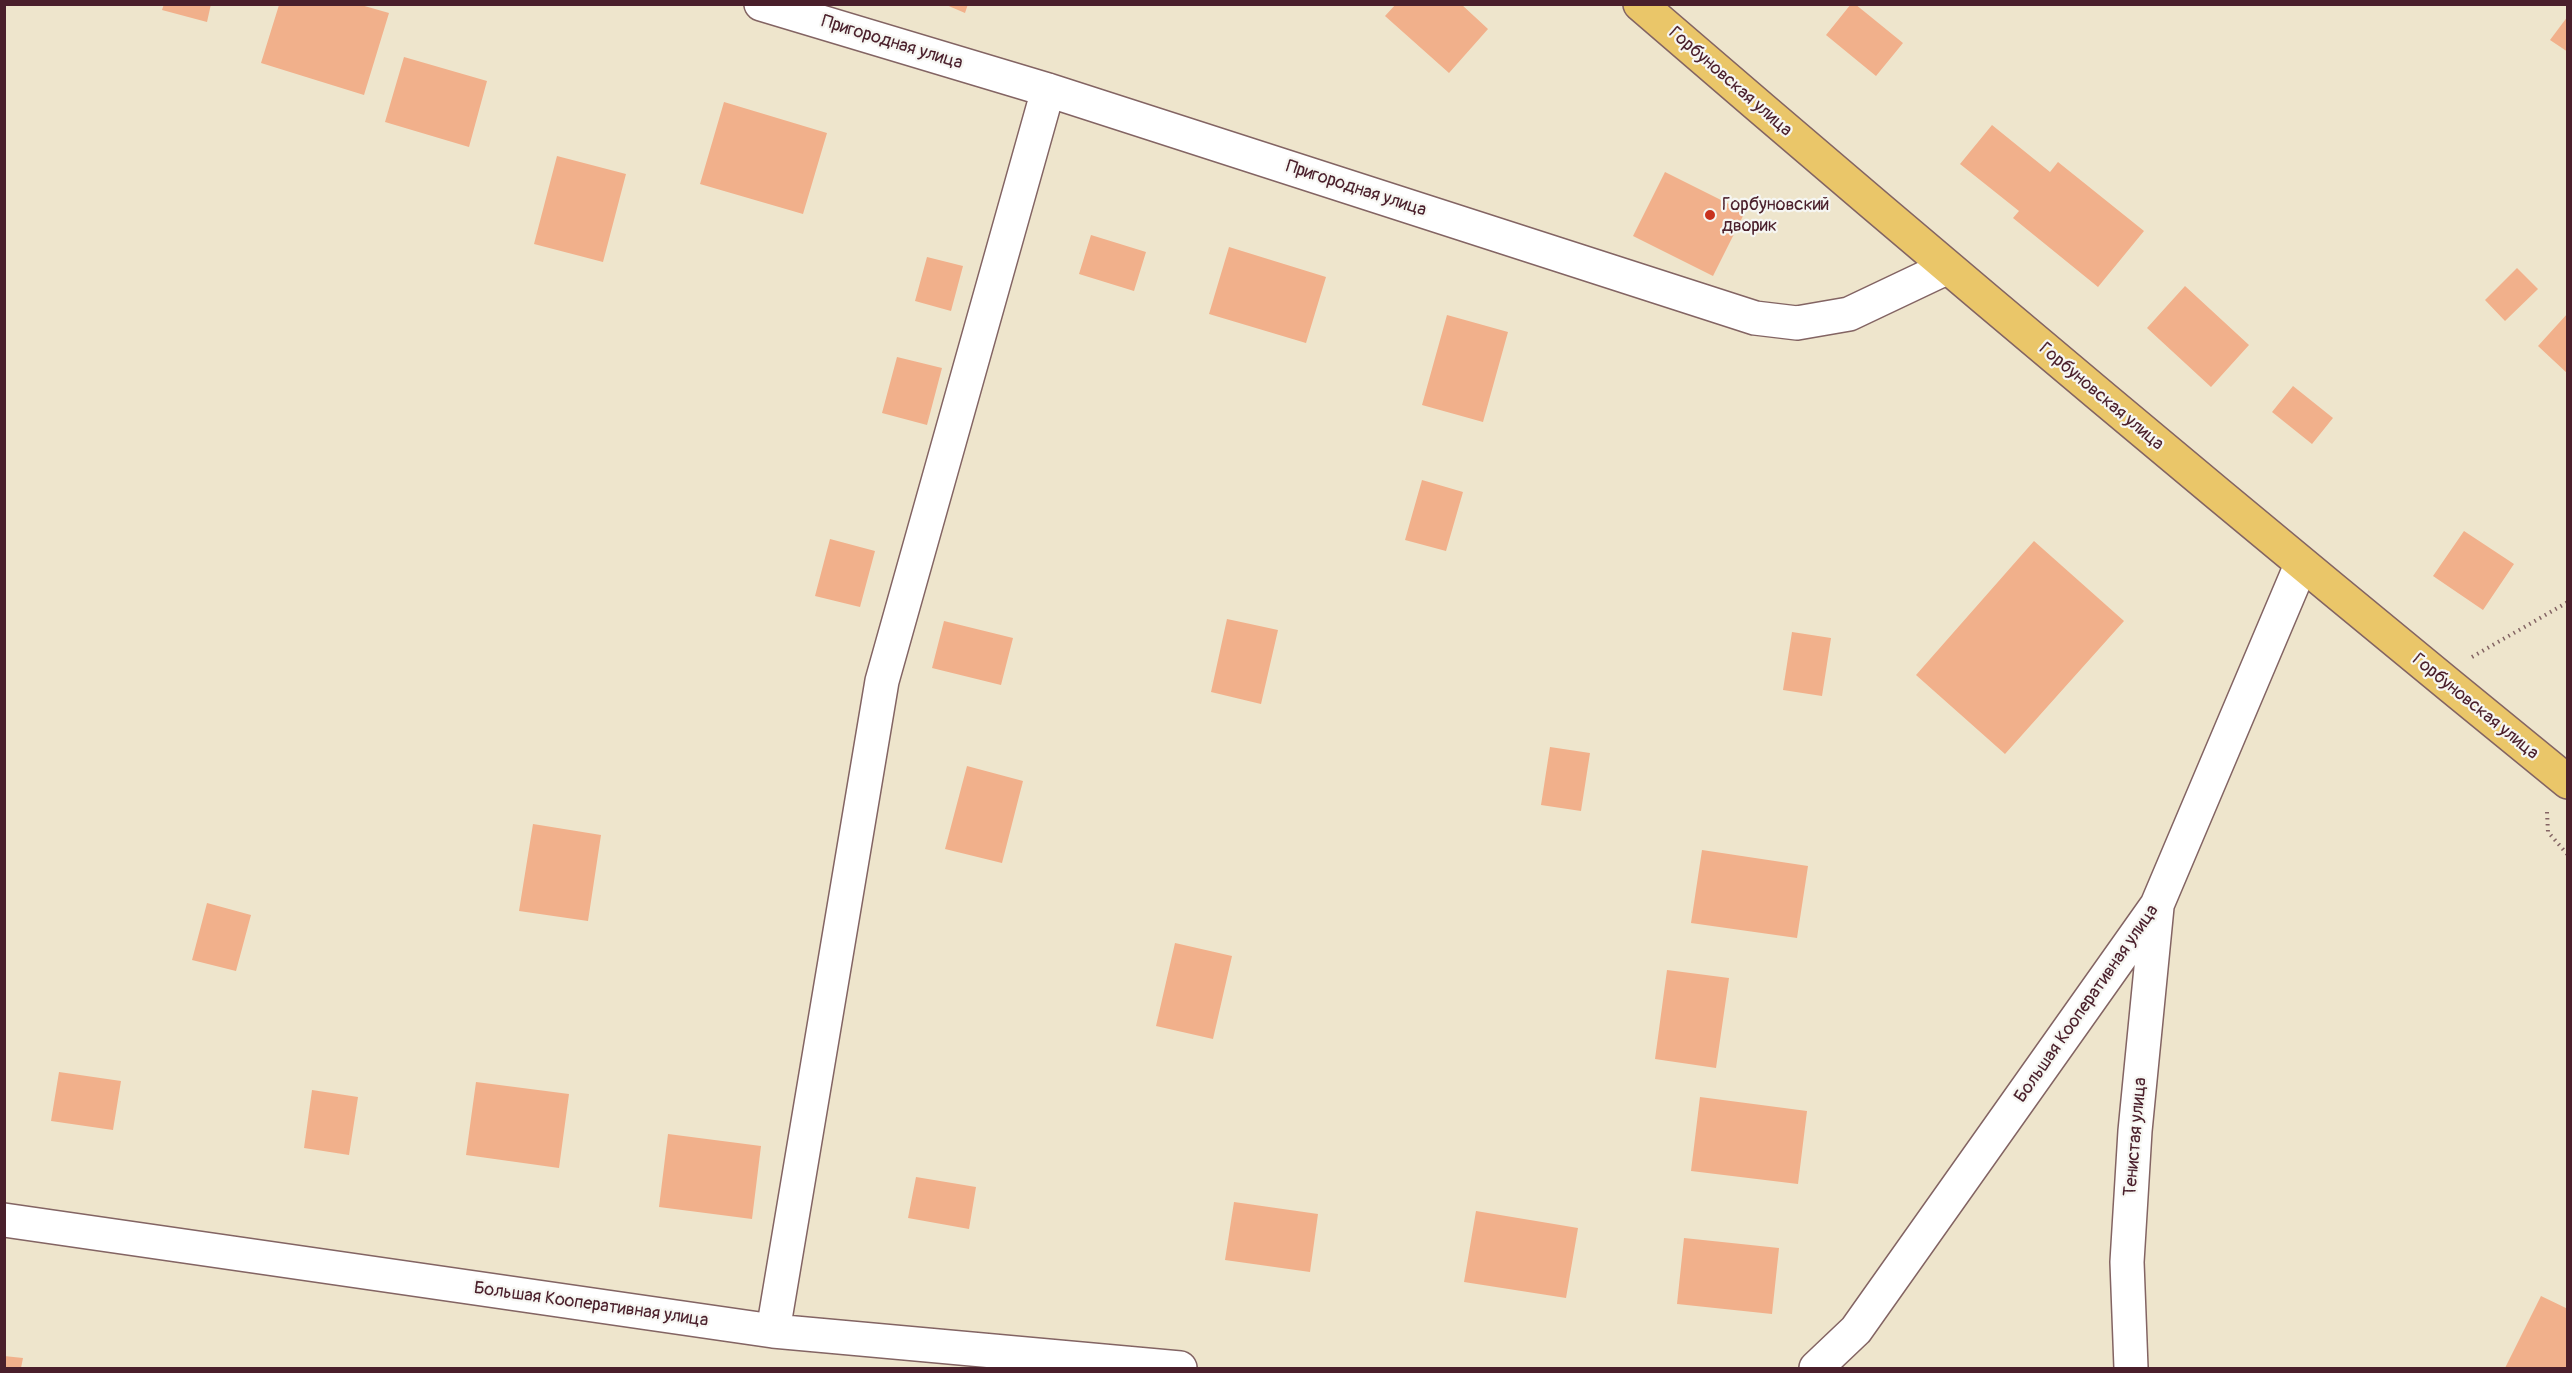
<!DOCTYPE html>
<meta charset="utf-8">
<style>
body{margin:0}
#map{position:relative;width:2572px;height:1373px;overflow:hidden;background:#eee5cc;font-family:Pangolin,sans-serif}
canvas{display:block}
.frame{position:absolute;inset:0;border:6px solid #4a1f2b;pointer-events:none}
</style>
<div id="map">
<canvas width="2572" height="1373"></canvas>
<div class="frame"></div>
</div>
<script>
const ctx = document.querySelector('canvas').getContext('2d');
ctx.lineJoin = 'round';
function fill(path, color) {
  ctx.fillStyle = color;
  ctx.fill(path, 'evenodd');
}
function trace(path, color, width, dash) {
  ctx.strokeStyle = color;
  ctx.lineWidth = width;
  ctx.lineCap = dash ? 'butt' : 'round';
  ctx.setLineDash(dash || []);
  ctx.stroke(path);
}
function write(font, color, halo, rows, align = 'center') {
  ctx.font = font + ' Pangolin,sans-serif';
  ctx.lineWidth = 4.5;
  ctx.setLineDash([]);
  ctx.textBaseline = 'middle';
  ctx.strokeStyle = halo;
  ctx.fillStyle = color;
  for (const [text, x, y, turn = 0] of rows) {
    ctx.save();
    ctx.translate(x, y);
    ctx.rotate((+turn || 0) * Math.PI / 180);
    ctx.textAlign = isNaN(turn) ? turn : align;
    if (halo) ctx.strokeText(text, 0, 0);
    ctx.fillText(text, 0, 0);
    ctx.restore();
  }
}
const building = new Path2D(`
 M 164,4 L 211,4 L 207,22 L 162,10 Z
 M 944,4 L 968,4 L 965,13 Z
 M 1396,4 L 1461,4 L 1488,29 L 1449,73 L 1385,16 Z
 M 1851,4 L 1855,4 L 1903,43 L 1876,76 L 1826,35 Z
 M 279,5 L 361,5 L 389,13 L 364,95 L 261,63 Z
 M 2568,16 L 2568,52 L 2550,40 Z
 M 404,57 L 487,81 L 469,147 L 385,122 Z
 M 724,102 L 827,133 L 803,214 L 700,184 Z
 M 1992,125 L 2050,172 L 2058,162 L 2144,231 L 2098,287 L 2013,218 L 2019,211 L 1960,164 Z
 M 557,156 L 626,174 L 603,262 L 534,244 Z
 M 1665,172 L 1745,212 L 1713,276 L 1633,236 Z
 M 1091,235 L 1146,252 L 1134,291 L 1079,274 Z
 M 1229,247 L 1326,277 L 1306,343 L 1209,314 Z
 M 927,257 L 963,266 L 951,311 L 915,301 Z
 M 2517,268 L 2538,289 L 2505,321 L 2485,300 Z
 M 2185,286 L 2249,345 L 2211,387 L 2147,328 Z
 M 2568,313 L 2568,374 L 2538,346 Z
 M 1447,315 L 1508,332 L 1483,422 L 1422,405 Z
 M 897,357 L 942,368 L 927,425 L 882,413 Z
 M 2293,386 L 2333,418 L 2312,444 L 2272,412 Z
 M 1422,480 L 1463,492 L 1446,551 L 1405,540 Z
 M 2464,531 L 2514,564 L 2483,610 L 2433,576 Z
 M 830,539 L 875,551 L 860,607 L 815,596 Z
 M 2034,541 L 2124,621 L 2005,754 L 1916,675 Z
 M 1227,619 L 1278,630 L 1261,704 L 1211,692 Z
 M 944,621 L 1013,638 L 1001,685 L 932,668 Z
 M 1792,632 L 1831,638 L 1822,696 L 1783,690 Z
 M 1550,747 L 1590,753 L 1581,811 L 1541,805 Z
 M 967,766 L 1023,781 L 1002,863 L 945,849 Z
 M 533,824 L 601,835 L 588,921 L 519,911 Z
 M 1702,850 L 1808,866 L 1797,938 L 1691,923 Z
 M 207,903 L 251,915 L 236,971 L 192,960 Z
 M 1175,943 L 1232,956 L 1213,1039 L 1156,1026 Z
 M 1667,970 L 1729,978 L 1716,1068 L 1655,1059 Z
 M 59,1072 L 121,1081 L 113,1130 L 51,1121 Z
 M 476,1082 L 569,1094 L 559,1168 L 466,1155 Z
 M 312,1090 L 358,1097 L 349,1155 L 304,1148 Z
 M 1700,1097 L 1807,1111 L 1798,1184 L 1691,1171 Z
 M 668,1134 L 761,1146 L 752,1219 L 659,1207 Z
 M 916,1177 L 976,1187 L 969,1229 L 908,1218 Z
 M 1234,1202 L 1318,1214 L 1310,1272 L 1225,1260 Z
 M 1476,1211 L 1578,1228 L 1566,1298 L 1464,1282 Z
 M 1684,1238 L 1779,1248 L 1772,1314 L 1677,1304 Z
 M 2541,1296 L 2568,1309 L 2568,1368 L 2505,1368 Z
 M 4,1356 L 23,1358 L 21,1368 L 4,1368 Z`);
const path = new Path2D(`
 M 2472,657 L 2568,602
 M 2547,812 L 2548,832 L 2568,855`);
const minor = new Path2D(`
 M 761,4 L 1048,90 L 1755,318 L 1797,323 L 1849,314 L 1946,268
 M 4,1220 L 773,1331 L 1180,1368
 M 773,1331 L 882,681 L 1048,90
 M 1816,1368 L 1856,1330 L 2157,905 L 2301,565
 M 2131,1368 L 2127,1262 L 2135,1131 L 2157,907`);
const primary = new Path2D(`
 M 1640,4 C 1946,268 2255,527 2568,782`);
const markers = [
 [1710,215,6,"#c8321e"]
];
const streetNames = [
 ["Пригородная улица",892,43,17],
 ["Горбуновская улица",1730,82,41],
 ["Пригородная улица",1356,189,18],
 ["Горбуновская улица",2101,397,40],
 ["Горбуновская улица",2475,707,39],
 ["Большая Кооперативная улица",2087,1004,-55],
 ["Тенистая улица",2136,1137,-85],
 ["Большая Кооперативная улица",591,1305,8]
];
const poiNames = [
 ["Горбуновский",1722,205],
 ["дворик",1722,226]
];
fill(building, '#f1b08b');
trace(minor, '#836463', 36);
trace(primary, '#836463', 36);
trace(path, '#836463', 4, [1.5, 4.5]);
trace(minor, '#fff', 33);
trace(primary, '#eac669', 33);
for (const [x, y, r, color] of markers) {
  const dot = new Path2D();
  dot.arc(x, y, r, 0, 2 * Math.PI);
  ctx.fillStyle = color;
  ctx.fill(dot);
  trace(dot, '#f6f6f2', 2);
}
write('18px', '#4a1f2b', '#f6f6f2', streetNames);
write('18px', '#4a1f2b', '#f6f6f2', poiNames, 'left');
</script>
